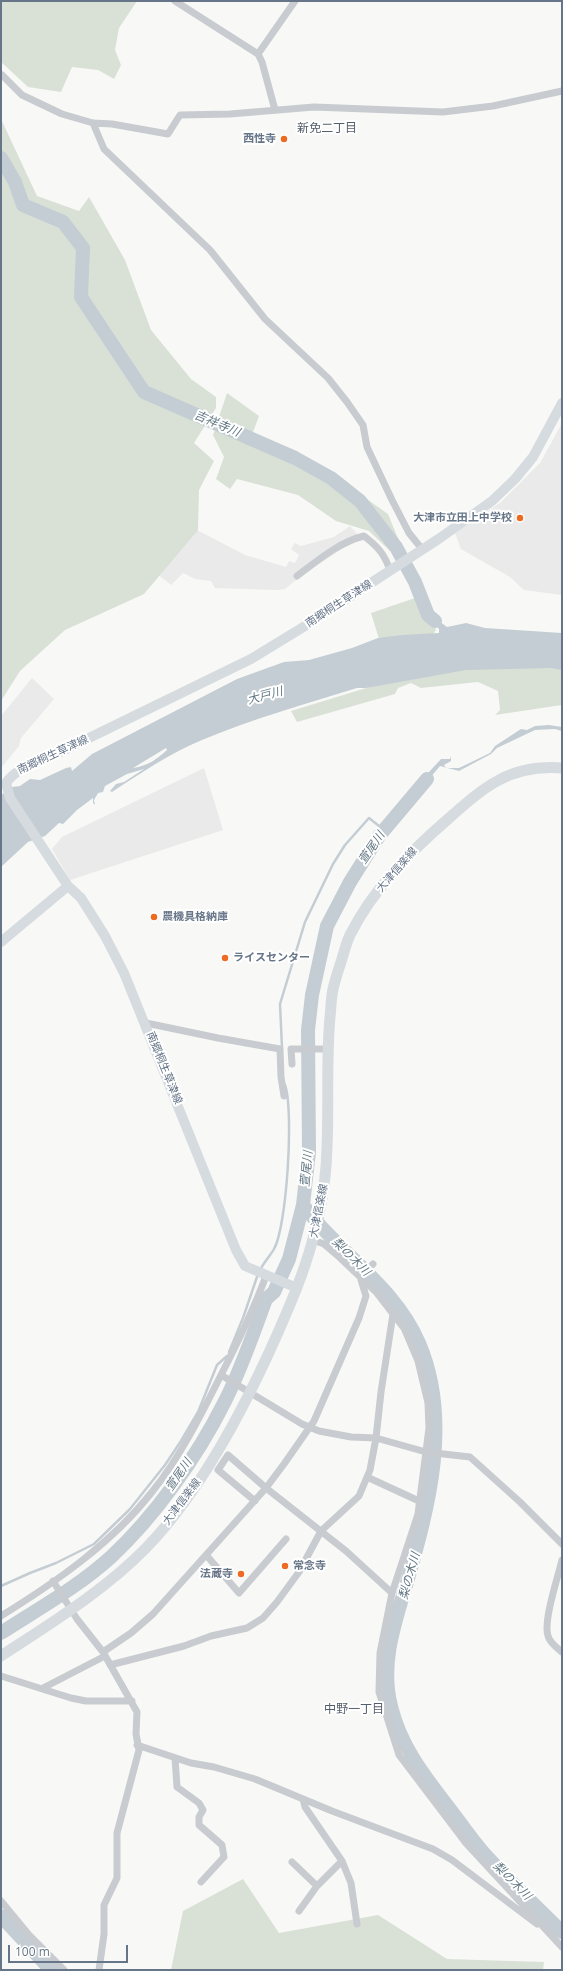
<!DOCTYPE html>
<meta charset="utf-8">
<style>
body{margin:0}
#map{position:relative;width:563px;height:1971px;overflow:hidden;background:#f8f9f6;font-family:"Open Sans",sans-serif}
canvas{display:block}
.frame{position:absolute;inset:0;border:2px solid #667588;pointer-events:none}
.scale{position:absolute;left:8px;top:1945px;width:120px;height:18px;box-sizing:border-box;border:2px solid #667588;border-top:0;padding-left:5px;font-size:12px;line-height:14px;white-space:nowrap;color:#667588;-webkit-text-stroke:3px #fff;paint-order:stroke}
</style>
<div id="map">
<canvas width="563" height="1971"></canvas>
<div class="frame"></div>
<div class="scale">100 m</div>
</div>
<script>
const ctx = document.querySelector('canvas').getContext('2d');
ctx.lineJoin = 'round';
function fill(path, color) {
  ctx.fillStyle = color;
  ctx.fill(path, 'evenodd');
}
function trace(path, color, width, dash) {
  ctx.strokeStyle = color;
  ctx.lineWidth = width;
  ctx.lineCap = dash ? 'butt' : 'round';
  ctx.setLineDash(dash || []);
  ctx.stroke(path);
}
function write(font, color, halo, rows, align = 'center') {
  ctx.font = font + ' "Open Sans","Noto Sans JP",sans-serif';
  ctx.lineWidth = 4;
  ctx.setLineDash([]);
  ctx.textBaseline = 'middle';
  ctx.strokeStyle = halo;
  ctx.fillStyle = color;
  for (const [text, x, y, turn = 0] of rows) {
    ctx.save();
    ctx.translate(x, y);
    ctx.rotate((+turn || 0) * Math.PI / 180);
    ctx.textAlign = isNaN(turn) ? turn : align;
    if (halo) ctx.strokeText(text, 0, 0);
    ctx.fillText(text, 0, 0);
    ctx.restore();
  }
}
const built = new Path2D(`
 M 562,423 L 562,595 L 524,590 L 510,577 L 461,549 L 455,533 L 500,503 L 540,463 Z
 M 350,526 L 360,537 L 301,576 L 285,589 L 276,590 L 215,588 L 211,581 L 195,579 L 183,573 L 171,585 L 156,573 L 195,529 L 245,555 L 286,567 L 289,561 L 295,563 L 299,555 L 291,549 L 295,543 L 301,546 L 334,537 Z
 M 32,678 L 54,699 L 21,738 L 19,746 L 1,768 L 1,716 Z
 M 204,768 L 223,830 L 70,880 L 52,849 L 62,837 Z`);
const green = new Path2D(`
 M 1,1 L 137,1 L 119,28 L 115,50 L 121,65 L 114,79 L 98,70 L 72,67 L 61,92 L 28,87 L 1,62 Z
 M 1,119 L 37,196 L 79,211 L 89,197 L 125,260 L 151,330 L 191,379 L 216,397 L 216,408 L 194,443 L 214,461 L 199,490 L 198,530 L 144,594 L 65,630 L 20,671 L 1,701 Z
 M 227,393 L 259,416 L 249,443 L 333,475 L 388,514 L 399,541 L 390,551 L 369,531 L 336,521 L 298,495 L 237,479 L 230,489 L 216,479 L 224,457 L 213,435 Z
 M 415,598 L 427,607 L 436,630 L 430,639 L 380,642 L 371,613 Z
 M 562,667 L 562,705 L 495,715 L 500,710 L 498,691 L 478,682 L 421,688 L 411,683 L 398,688 L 395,694 L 297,722 L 291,711 L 389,681 L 465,668 Z
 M 243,1879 L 279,1933 L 378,1915 L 447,1959 L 544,1962 L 543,1970 L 171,1970 L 183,1911 Z`);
const water = new Path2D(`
 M 423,605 L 431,615 L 447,627 L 466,623 L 485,628 L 562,633 L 562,670 L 551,668 L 466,670 L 366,688 L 357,688 C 305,704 252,719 202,740 C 170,753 141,773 112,792 L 110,791 L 116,784 L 124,782 L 144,769 L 127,774 L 105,786 L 103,792 L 98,793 L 94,800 L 95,805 L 93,803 L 93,798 L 77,810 L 63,824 L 59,823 L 45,836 L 28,842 L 1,867 L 1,795 L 12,787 L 20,786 L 30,779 L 40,780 L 66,768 L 71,767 L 72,771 L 92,754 L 237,679 L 284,662 L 309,660 L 352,648 L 378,638 L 402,635 L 439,633 L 439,629 L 426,615 ZM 166,748 L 167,750 C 157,759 148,766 133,768 Z
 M 549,725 L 562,727 L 562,731 L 555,729 L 535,730 L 497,748 L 491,754 L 459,771 L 440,766 L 414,797 L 416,786 L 441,759 L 450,759 L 451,756 L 451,761 L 444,765 L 446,768 L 459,768 L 490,753 L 495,746 L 521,729 L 527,730 L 535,726 Z`);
const stream = new Path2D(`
 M 282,1048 L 280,1004 L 305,922 L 333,864 L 345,845 L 369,818 L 379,826 L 385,828
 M 260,1270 C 264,1262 270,1256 274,1249 C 287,1226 294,1110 285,1085
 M 229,1352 L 243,1318 L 258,1274
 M 1,1586 L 30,1573 L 56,1563 L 94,1544 L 130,1509 L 165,1465 L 181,1441 L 198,1412 L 217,1365 L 227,1356`);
const river = new Path2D(`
 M 1,158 L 15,182 L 23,205 L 63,222 L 83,248 L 81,297 L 144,392 L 295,458 L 331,478 L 360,501 L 396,547 L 415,582 L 428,615 L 435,621
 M 303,1205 C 311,1215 319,1225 328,1234 C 361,1268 400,1298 419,1343 C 452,1420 429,1506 407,1582 C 395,1622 380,1664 391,1706 C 400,1744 422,1773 446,1804 C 458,1819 469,1836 482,1851 C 507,1879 535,1905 562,1932
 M 1,1633 C 38,1609 78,1587 111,1557 C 155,1516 197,1457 224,1403 C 241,1370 253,1334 266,1299 L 274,1292 L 289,1259 L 303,1205 L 309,1152 L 308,1030 L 312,995 L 327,926 L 350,882 L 379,836 L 427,779
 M 1,1916 L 51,1970`);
const street = new Path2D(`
 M 175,1 L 258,54 L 262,62 L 275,110
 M 258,54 L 295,1
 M 2,75 L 22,95 L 62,114 L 93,123 L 112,124 L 168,134 L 180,115 L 230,114 L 314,107 L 443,112 L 493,106 L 562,91
 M 93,123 L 104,149 L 210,250 L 265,319 L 328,378 L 347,402 L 363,425 L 367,447 L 392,500 L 409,533 L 422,549
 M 297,576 C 317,561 339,542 364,536 C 377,546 385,554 390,571
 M 146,1023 L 218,1038 L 280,1049 L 281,1077 L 284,1096
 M 292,1064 L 291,1049 L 327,1049
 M 313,1240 L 324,1244 L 337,1255 L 377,1293 L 404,1328 L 418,1361 L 428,1403 L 429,1428 L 418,1514 L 392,1593 L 380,1653 L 379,1692 L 399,1755 L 465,1842 L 562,1947
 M 360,1277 L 373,1264
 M 221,1375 L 302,1424 L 319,1431 L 351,1437 L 376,1438 L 426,1452 L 470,1457 L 520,1502 L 562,1544
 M 367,1477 L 419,1501
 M 255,1501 L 218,1470 L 228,1455 L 266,1488 L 346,1551 L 392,1593
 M 207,1556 L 239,1593 L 286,1539
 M 562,1560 C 558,1577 543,1621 548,1636 C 550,1643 557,1648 562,1652
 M 53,1581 L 77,1619 L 103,1652 L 137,1712 L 136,1734 L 139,1750 L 117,1833 L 117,1878 L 104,1905 L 104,1934 L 99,1970
 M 1,1616 C 56,1582 112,1543 152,1492 C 180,1457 200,1417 220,1377 C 237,1344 253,1311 266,1276
 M 103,1652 L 131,1633 L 153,1614 L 266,1488 L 284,1464 L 314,1421 L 359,1318 L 366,1296 L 361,1280
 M 110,1665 L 184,1646 L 211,1636 L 247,1628 L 263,1618 L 277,1602 L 299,1572 L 321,1531 L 359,1496 L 370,1470 L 376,1438 L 381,1392 L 393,1314
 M 1,1676 L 71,1698 L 86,1701 L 132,1701
 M 43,1688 L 105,1656
 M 137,1745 L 191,1763 L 214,1767 L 255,1779 L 332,1811 L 433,1849 L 452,1860 L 537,1924
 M 175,1758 L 177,1787 L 199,1803 L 203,1810 L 199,1817 L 199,1825 L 222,1845 L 224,1857 L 201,1882
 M 303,1799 L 305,1807 L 342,1861 L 351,1883 L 357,1924
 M 292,1862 L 317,1886
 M 1,1901 L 29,1935 L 64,1970
 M 299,1911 L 317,1886 L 342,1861`);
const secondary = new Path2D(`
 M 1,942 L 68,886
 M 297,1288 L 245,1266 L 236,1250 L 124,973 L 105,936 L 81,898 L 68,886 L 10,798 L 6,783 C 16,768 36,763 52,756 L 251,659 L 305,626 L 440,538 L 492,501 L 515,479 L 533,457 L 562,403`);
const primary = new Path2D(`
 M 1,1656 C 51,1623 104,1591 146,1548 C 211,1481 261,1376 296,1290 C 314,1244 326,1196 327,1147 C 329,1103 326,1060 330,1017 C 331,1008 331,998 333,989 C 335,980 338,971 341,962 C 344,953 346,943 350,935 C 373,889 410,852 448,819 C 484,787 510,764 562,768`);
const markers = [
 [284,139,4,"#ec6a22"],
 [520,518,4,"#ec6a22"],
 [154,917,4,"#ec6a22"],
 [225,958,4,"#ec6a22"],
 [285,1566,4,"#ec6a22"],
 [241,1574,4,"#ec6a22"]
];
const poiNames = [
 ["西性寺",276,139],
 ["大津市立田上中学校",512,518],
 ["農機具格納庫",162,917,"left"],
 ["ライスセンター",233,958,"left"],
 ["常念寺",293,1566,"left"],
 ["法蔵寺",233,1574]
];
const streetNames = [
 ["南郷桐生草津線",339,604,-33],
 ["南郷桐生草津線",53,755,-25],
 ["大津信楽線",397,870,-49],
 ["南郷桐生草津線",164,1068,68],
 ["大津信楽線",319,1211,-79],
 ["大津信楽線",182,1502,-53]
];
const neighbourhoodNames = [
 ["新免二丁目",327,129],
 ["中野一丁目",354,1710]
];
const waterNames = [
 ["吉祥寺川",217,424,23],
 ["大戸川",265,696,-15],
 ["萱尾川",372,848,-56],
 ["萱尾川",307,1169,-85],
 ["梨の木川",351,1257,45],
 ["萱尾川",179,1475,-56],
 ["梨の木川",410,1576,-74],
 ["梨の木川",512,1881,45]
];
fill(built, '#e9eae9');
fill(green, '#d9e1d6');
fill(water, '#c4cdd3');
trace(stream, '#c4cdd3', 2.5);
trace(river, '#c4cdd3', 14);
trace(street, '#c8cbcf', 7);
trace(secondary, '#d6dbe0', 10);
trace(primary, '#d6dbe0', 11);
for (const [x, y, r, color] of markers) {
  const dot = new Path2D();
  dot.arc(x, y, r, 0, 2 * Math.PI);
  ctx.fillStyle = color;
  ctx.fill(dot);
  trace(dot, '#fff', 1.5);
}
write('bold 11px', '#667588', '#fff', poiNames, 'right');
write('11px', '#667588', '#fff', streetNames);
write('12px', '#545f6d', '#fff', neighbourhoodNames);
write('italic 12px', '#627783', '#fff', waterNames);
</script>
